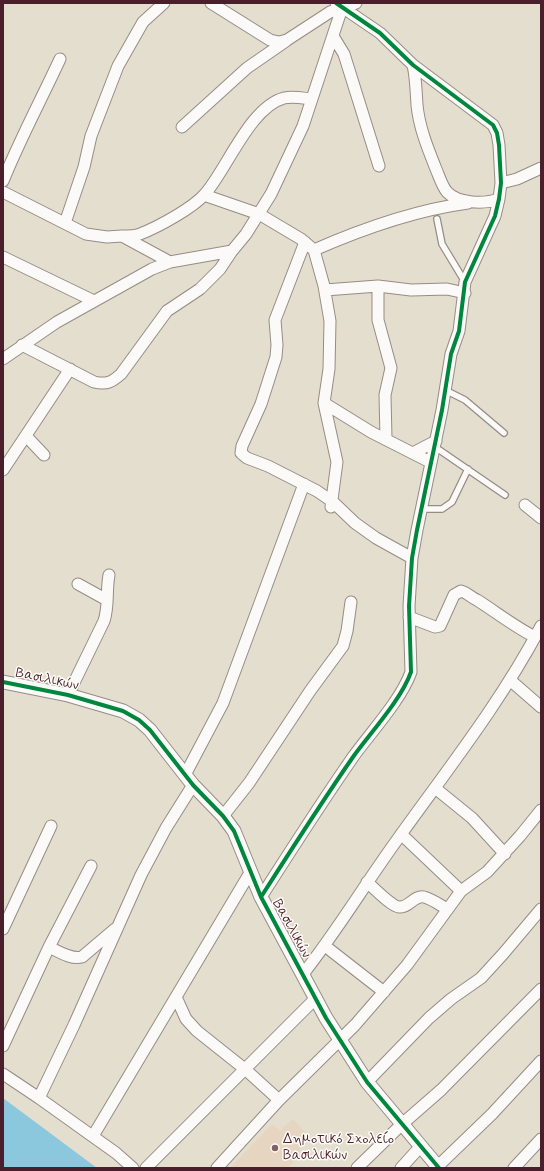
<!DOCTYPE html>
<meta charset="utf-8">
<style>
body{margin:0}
#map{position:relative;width:544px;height:1171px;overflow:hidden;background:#e4dece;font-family:Mynerve,sans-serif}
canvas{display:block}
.frame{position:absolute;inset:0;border:4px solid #4a1f2b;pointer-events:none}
</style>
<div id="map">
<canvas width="544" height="1171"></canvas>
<div class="frame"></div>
</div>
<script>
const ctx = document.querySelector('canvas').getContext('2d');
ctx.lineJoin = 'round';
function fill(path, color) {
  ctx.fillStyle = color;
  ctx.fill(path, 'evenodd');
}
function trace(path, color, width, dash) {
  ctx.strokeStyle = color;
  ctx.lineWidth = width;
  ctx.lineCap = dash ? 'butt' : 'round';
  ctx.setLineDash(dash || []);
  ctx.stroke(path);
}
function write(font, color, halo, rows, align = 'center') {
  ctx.font = font + ' Mynerve,sans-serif';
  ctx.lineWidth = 3;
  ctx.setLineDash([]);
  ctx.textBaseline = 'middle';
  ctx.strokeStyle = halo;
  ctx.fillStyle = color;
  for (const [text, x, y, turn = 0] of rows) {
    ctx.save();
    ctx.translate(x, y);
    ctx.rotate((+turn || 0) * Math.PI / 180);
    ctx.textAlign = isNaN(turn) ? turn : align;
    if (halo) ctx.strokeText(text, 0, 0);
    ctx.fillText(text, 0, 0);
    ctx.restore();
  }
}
const built = new Path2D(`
 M 293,1119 L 306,1133 L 302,1137 L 298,1158 L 288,1168 L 230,1168 L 272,1124 L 280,1130 Z`);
const water = new Path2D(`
 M 3,1098 L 97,1168 L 3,1168 Z`);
const service = new Path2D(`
 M 437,219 L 442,244 L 465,282
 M 445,390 L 465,400 L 504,433
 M 435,447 L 505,495
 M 422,509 L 442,509 L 452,502 L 468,469`);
const minor = new Path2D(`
 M 211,3 L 270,40 L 279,42 L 287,40 L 330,12 L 356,3
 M 333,36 L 344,54 L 379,166
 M 413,65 C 416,78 416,91 417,105 C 419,127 428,149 436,169 C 439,176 442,186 447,192 C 458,204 485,204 499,199
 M 182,127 L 247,68 L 286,41
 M 3,181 C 20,139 41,100 60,59
 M 501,183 L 517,179 L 541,168
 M 3,192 L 86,234 L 107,237 L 122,236 L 170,262
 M 204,195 L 259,214 L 301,239 L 314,250 L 324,286 L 330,321 L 329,369 L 324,403 L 337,462 L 331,507
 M 65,223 L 84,167 L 91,136 L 118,66 L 143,22 L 164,3
 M 122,236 C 128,236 135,236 140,234 C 158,227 193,208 205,194 C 227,169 250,107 284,98 C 293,96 302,98 311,99
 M 305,242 L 275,320 L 277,345 L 276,357 L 261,404 L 242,446 L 241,453 L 247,458 L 268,466 L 317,491 L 333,502 L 355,523 L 376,538 L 412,558
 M 314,250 C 362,229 415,210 468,203
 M 3,257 L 94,301
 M 378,286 L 378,320 L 391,368 L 385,395 L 386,439
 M 325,290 L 378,286 L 411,290 L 447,289 L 465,293
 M 22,345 L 94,382 C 107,385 112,382 121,374 L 167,311 L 200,289 L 220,269 L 232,251
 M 3,359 L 57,322 L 152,269 L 170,262 L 232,251 L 246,234 L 271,194 L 303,126 L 342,8
 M 324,403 L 371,432 L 430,462
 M 26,436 L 44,455
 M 413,453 L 436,441
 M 3,470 L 70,369
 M 525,505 L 541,518
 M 78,584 L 107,600
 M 409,617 L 435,627 L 440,626 L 454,595 L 461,591 C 468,593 470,597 477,600 C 496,612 515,627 535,637
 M 510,680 L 541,707
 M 68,695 L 104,621 C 109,606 106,591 109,575
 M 185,775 L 223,703 L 304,484
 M 435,788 L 472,818 L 505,854
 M 223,816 L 249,783 L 310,691 L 343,646 L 347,631 L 351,602
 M 401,834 L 461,891
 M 367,882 C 374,888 391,906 399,907 C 409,908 414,895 424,897 C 432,899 440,905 447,909
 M 261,897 C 291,850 321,803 353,757 C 371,732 401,700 411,672 L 409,606 L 412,558 L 417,530 L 442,410 L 451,354 L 459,331 L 465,282 L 495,216 L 499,199 L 501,183 L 499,145 L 497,133 L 493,125 L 413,65 L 380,33 L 336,3
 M 3,929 L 51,826
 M 325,946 L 384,992
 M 49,947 C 58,951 71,960 82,957 L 115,929
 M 303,974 C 337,931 365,884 397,840 C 447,770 501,702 541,626
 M 176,997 L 186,1019 L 197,1031 L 246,1070 L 279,1100
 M 3,1046 L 49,947 L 91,866
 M 3,1074 L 39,1098
 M 367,1082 L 429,1018 L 451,999 L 481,978 L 503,954 L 541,909
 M 93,1136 L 251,871
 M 437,1167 L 492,1114 L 541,1061
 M 133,1168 L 116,1153 L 39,1098 L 74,1025 L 141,875 L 166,828 L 193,785
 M 146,1168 L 316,998
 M 217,1168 L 279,1100 L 355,1025 L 407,965 L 461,891 L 487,872 L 520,836 L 541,810
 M 357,1168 L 401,1125 L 441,1090 L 541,989
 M 401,1168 L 420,1147
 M 514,1168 L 541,1139`);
const tertiary = new Path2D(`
 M 3,682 L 68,695 L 123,711 L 139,720 L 150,730 L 193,785 L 223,816 L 234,831 L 261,897 L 326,1018 L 367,1082 L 439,1168`);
const cycleway = new Path2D(`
 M 3,682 L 68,695 L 123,711 L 139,720 L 150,730 L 193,785 L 223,816 L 234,831 L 261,897 L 326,1018 L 367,1082 L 439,1168
 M 261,897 C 291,850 321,803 353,757 C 371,732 401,700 411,672 L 409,606 L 412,558 L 417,530 L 442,410 L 451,354 L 459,331 L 465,282 L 495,216 L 499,199 L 501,183 L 499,145 L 497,133 L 493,125 L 413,65 L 380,33 L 336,3`);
const markers = [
 [275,1148,4,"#806264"]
];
const streetNames = [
 ["Βασιλικών",47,680,12],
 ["Βασιλικών",291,929,61]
];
const poiNames = [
 ["Δημοτικό Σχολείο",283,1140],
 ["Βασιλικών",283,1156]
];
fill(built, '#e6d6c1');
fill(water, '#8cc8dd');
trace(service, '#968c86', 8);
trace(minor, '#968c86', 13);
trace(tertiary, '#968c86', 15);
trace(service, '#fbfaf8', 5.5);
trace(minor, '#fbfaf8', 11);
trace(tertiary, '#fbfaf8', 13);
trace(cycleway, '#00873e', 4);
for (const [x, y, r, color] of markers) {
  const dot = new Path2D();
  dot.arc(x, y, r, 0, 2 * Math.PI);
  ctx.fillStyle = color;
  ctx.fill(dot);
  trace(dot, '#fdfcf7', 1.5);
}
write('14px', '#4a1f2b', '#fdfcf7', streetNames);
write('14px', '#4a1f2b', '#fdfcf7', poiNames, 'left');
</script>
